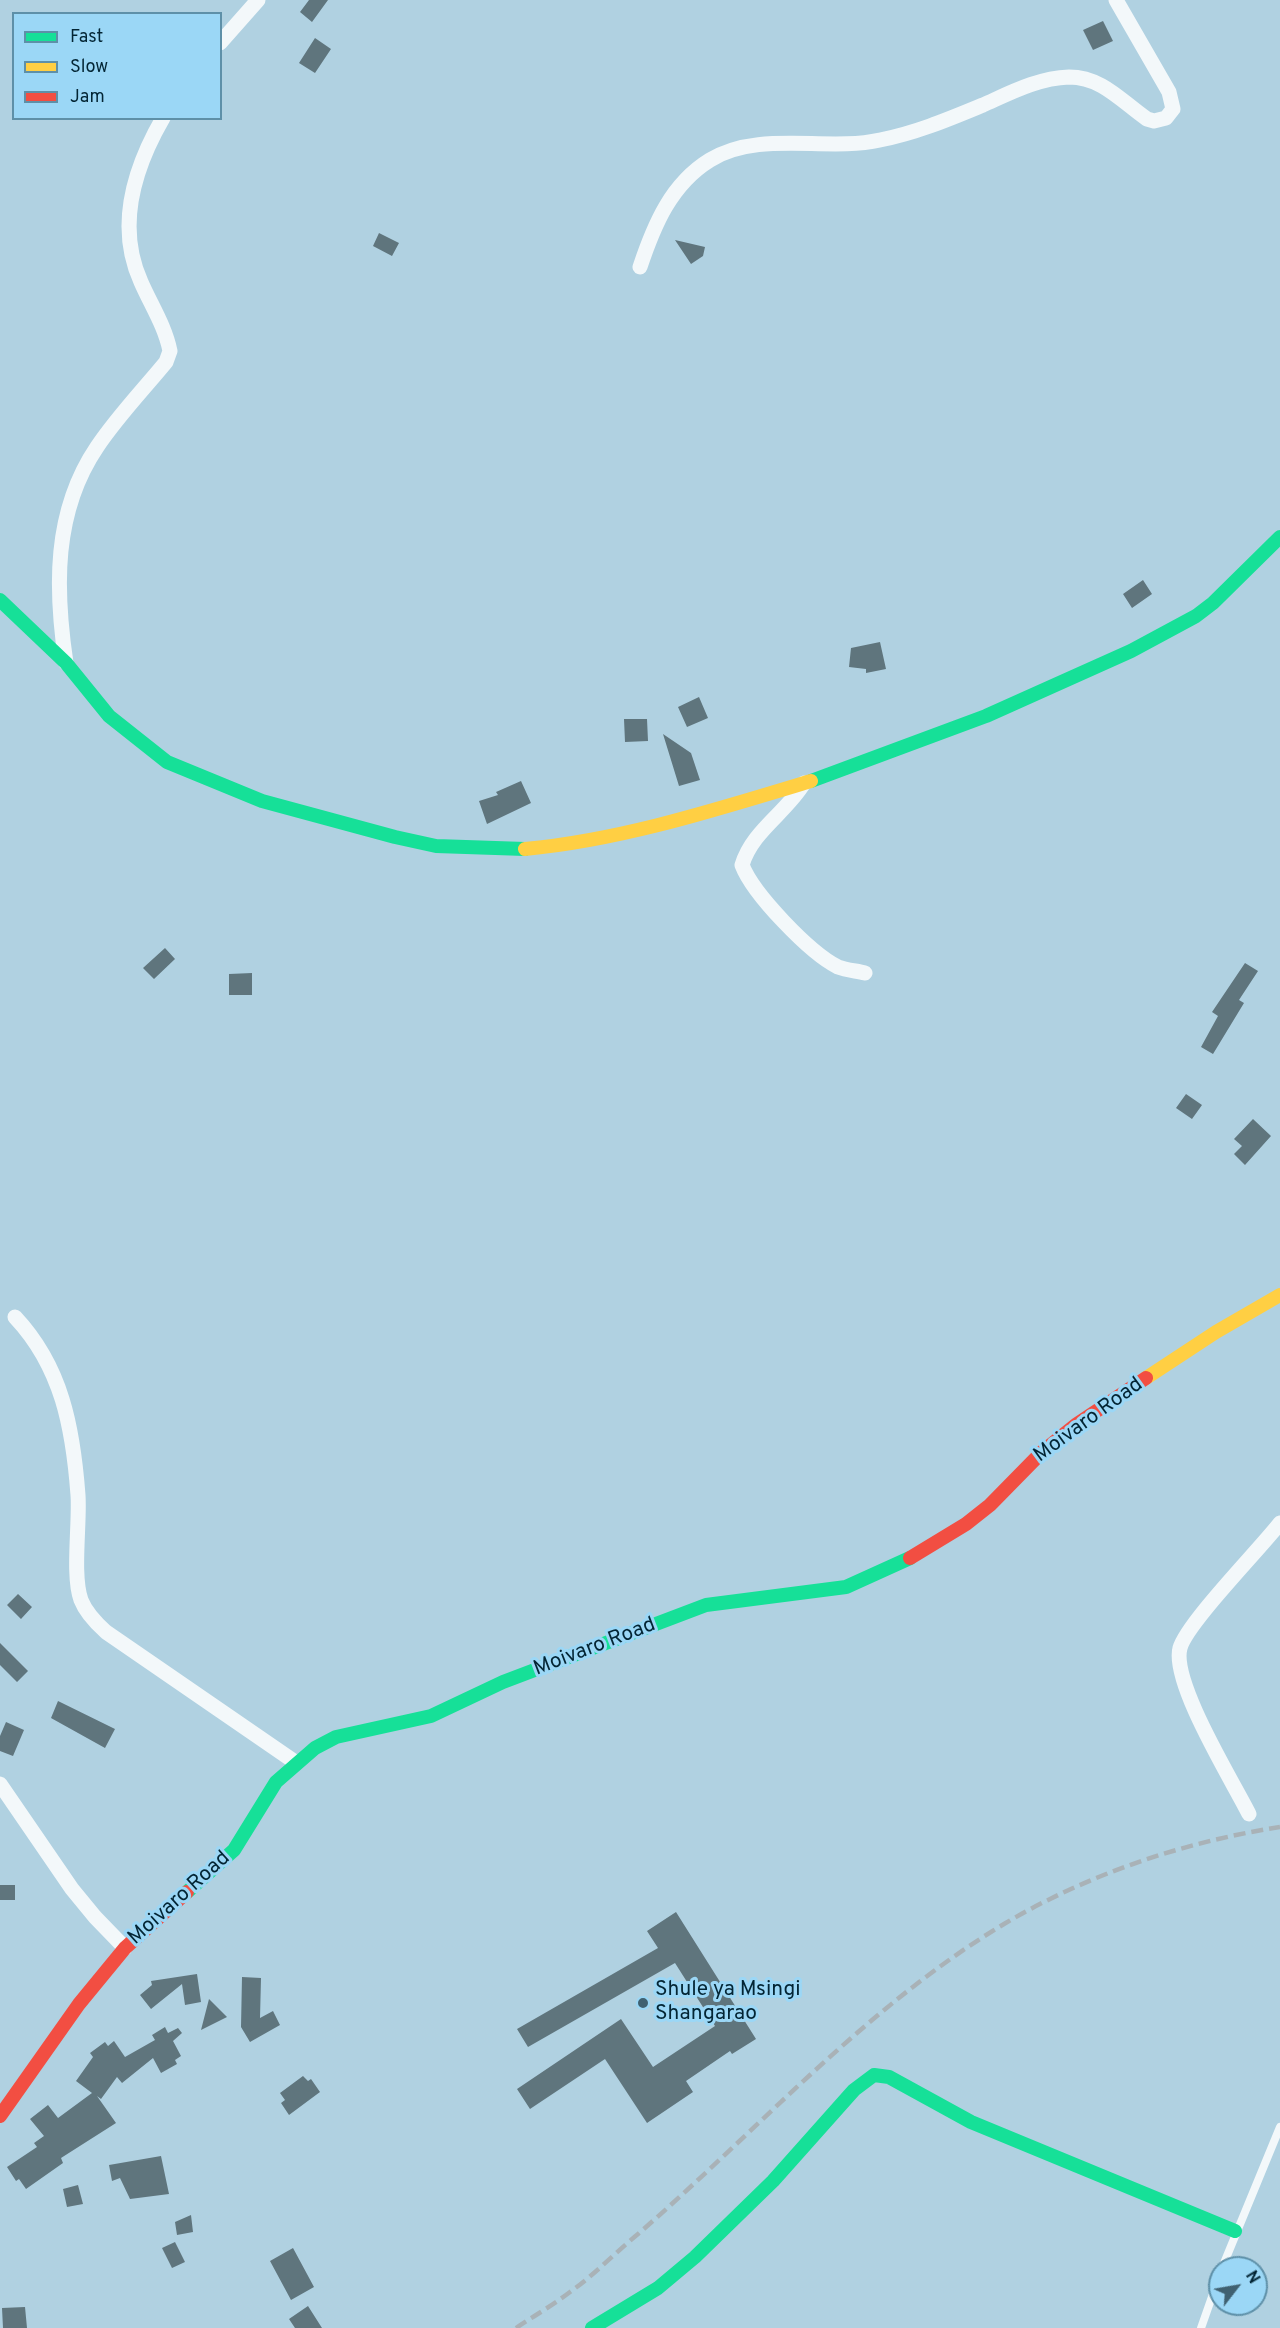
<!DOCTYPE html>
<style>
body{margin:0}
#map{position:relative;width:1280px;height:2328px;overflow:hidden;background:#b0d1e1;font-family:Overpass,sans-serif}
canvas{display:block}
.legend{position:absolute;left:12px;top:12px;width:210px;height:108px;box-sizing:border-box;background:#9bd7f6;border:2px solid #5e90a8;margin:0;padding:8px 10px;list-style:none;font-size:18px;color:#032534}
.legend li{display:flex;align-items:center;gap:12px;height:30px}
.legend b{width:30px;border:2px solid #5e90a8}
.north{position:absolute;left:1208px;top:2256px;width:60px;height:60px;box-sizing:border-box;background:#9bd7f6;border:2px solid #5e90a8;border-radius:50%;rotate:59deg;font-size:16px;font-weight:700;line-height:24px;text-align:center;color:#032534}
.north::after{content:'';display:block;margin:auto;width:21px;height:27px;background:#406171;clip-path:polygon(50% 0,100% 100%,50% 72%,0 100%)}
</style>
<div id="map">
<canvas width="1280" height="2328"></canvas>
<ul class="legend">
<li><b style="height:8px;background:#16e098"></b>Fast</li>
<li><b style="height:8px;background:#ffcf43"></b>Slow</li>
<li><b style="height:8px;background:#f24e42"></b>Jam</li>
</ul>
<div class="north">N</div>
</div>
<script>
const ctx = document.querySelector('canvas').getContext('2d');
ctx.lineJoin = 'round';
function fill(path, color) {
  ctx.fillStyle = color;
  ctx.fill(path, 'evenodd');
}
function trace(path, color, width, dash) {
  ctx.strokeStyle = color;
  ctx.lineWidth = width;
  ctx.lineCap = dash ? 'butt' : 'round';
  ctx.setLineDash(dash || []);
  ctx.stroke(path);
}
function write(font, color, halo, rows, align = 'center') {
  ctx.font = font + ' Overpass,sans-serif';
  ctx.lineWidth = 6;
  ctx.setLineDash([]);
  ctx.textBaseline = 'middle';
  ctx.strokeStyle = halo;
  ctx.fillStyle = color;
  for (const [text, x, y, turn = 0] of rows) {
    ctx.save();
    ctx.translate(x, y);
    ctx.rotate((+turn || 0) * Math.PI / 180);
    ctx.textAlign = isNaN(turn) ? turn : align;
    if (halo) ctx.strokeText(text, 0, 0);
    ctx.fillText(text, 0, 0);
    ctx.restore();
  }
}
const building = new Path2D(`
 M 309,0 L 328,0 L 312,22 L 300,12 Z
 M 1103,21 L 1113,41 L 1093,50 L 1083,30 Z
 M 315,38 L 331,49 L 315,73 L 299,63 Z
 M 379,233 L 399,243 L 392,256 L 373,246 Z
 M 675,240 L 705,247 L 703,256 L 691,264 Z
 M 1143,580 L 1152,594 L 1132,608 L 1123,594 Z
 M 880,642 L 886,669 L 866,673 L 866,669 L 849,667 L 851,648 Z
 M 699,697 L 708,718 L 687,727 L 678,707 Z
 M 624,719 L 647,719 L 648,741 L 625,742 Z
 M 663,734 L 691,753 L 700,780 L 679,786 Z
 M 521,781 L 531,803 L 487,824 L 479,801 L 498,795 L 496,792 Z
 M 165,948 L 175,959 L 154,979 L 143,968 Z
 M 1245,963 L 1258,971 L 1239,1000 L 1244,1003 L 1213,1054 L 1201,1047 L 1218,1016 L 1212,1012 Z
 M 252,973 L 252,995 L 229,995 L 229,974 Z
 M 1186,1094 L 1202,1105 L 1192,1119 L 1176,1108 Z
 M 1253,1119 L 1271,1136 L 1245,1165 L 1234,1154 L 1242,1146 L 1234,1139 Z
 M 18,1594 L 32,1607 L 21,1619 L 7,1605 Z
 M 0,1643 L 28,1671 L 17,1682 L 0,1665 Z
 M 58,1701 L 115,1729 L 105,1748 L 51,1718 Z
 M 6,1722 L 24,1730 L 13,1756 L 0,1751 L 0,1736 Z
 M 0,1885 L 15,1885 L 15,1900 L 0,1900 Z
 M 676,1912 L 756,2039 L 732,2054 L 730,2051 L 686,2081 L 693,2092 L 647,2123 L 605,2059 L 530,2109 L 517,2089 L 621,2019 L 653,2067 L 715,2026 L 675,1963 L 528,2047 L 517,2029 L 658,1948 L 647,1931 Z
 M 197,1974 L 201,2002 L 185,2005 L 182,1984 L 151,2009 L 140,1995 L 152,1985 L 151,1981 Z
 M 242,1977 L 261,1978 L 260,2018 L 273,2011 L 280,2025 L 250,2042 L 241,2027 Z
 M 209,1999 L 227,2017 L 201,2030 Z
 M 165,2027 L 168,2033 L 178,2028 L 182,2033 L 173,2041 L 181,2056 L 175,2060 L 177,2064 L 161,2073 L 153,2058 L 122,2083 L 117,2077 L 101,2099 L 97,2096 L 116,2123 L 61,2158 L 63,2163 L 26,2189 L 19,2179 L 16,2181 L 7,2167 L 37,2147 L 34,2143 L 44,2136 L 30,2119 L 48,2105 L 58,2118 L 92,2093 L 76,2081 L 93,2057 L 90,2053 L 105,2042 L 108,2046 L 114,2041 L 125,2057 L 155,2040 L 152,2035 Z
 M 303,2076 L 308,2081 L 311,2079 L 320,2092 L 289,2115 L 281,2103 L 285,2100 L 280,2093 Z
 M 161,2156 L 169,2194 L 130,2199 L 120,2178 L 112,2181 L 109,2165 Z
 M 78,2185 L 83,2204 L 67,2207 L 63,2189 Z
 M 191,2215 L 193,2232 L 177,2235 L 175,2222 Z
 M 175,2242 L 185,2262 L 172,2268 L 162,2248 Z
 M 293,2248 L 314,2287 L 291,2300 L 270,2261 Z
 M 308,2306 L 322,2328 L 295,2328 L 289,2319 Z
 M 25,2307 L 27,2328 L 3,2328 L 2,2308 Z`);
const lane = new Path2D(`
 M 1222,2268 L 1280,2127
 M 1201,2328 L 1220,2274`);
const street = new Path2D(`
 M 220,43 L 258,0
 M 640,267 C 654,225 671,184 710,160 C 759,130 826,152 880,140 C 916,133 949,119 983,105 C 1010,93 1038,78 1069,77 C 1102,77 1121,101 1147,119 L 1154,121 L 1166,118 L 1173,109 L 1169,92 L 1116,0
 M 66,663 C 55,589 53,512 97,447 C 117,417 143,390 166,362 L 170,351 C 165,326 151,305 141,282 C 116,227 134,168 163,118
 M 804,783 C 786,813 752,831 742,865 C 753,894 810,953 838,967 C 846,970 857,971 865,973
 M 15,1317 C 62,1367 73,1428 78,1495 C 80,1523 72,1575 81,1600 C 86,1613 96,1623 106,1632 L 295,1762
 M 0,1784 L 72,1889 L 95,1917 L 125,1948
 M 1249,1814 C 1232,1780 1171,1682 1180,1648 C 1187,1623 1260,1549 1280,1523`);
const fast = new Path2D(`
 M 0,600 L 66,663 L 109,716 L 167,762 L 262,801 L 395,837 L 436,846 L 525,849
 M 811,781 L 986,716 L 1131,651 L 1196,616 L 1213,603 L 1280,537
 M 187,1892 L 234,1850 L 276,1782 L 315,1748 L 336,1737 L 431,1716 L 503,1682 L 706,1605 L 846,1587 L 910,1558
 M 592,2328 L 658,2288 L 695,2257 L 773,2181 L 854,2090 L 874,2075 L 889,2077 L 971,2122 L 1235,2231`);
const slow = new Path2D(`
 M 525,849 C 622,840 718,809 811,781
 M 1146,1378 L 1216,1332 L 1280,1295`);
const jam = new Path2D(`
 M 910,1558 L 966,1524 L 990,1505 L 1042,1452 L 1077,1424 L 1146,1378
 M 0,2116 L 79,2004 L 125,1948 L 187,1892`);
const rail = new Path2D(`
 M 516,2328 C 534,2316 553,2305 570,2292 C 594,2275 615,2253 638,2234 C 758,2130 867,2006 1004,1924 C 1088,1874 1184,1842 1280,1827`);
const markers = [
 [643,2003,6,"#406171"]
];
const streetNames = [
 ["Moivaro Road",1089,1421,-36],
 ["Moivaro Road",595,1648,-21],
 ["Moivaro Road",180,1899,-42]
];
const poiNames = [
 ["Shule ya Msingi",655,1991],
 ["Shangarao",655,2015]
];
fill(building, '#5f757d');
trace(lane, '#f3f8fa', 8);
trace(street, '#f3f8fa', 15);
trace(fast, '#16e098', 14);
trace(slow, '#ffcf43', 14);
trace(jam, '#f24e42', 14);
trace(rail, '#a9b2b7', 4.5, [12, 6]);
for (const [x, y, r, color] of markers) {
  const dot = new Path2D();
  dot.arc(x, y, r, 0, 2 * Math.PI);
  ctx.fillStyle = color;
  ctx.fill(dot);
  trace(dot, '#9bd7f6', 2);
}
write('21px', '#032534', '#9bd7f6', streetNames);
write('21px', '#032534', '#9bd7f6', poiNames, 'left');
</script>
